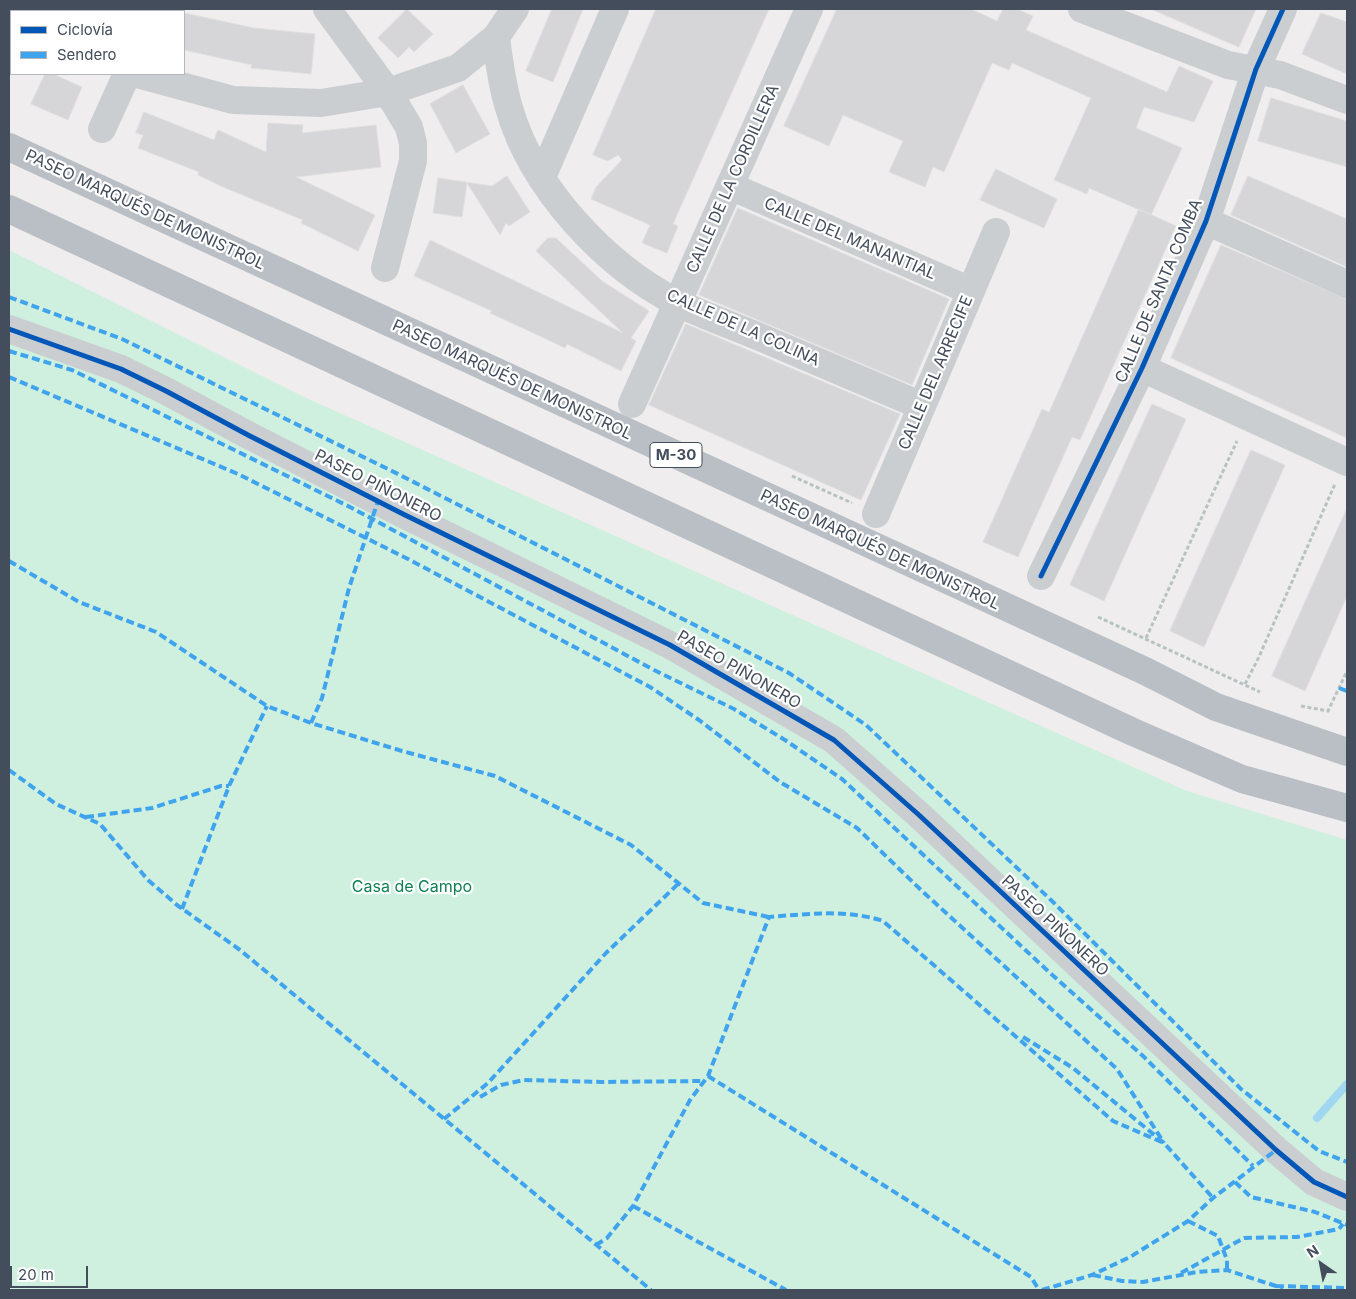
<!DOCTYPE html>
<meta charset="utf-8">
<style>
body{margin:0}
#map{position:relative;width:1356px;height:1299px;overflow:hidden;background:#efeded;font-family:Inter,sans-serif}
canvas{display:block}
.frame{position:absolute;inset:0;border:10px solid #434d5b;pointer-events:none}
.legend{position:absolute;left:10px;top:10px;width:175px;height:65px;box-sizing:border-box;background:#fff;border:1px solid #b4b8bd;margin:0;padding:6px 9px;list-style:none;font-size:15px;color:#434d5b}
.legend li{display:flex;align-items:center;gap:10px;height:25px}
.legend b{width:25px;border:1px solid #b4b8bd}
.north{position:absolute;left:1296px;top:1239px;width:50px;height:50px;-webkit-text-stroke:4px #fff;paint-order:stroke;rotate:327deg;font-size:14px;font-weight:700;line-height:20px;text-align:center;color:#434d5b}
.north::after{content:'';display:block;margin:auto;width:18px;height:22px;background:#434d5b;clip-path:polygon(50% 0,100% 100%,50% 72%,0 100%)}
.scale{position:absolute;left:10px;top:1266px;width:78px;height:22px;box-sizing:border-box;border:2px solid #434d5b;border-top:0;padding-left:6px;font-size:15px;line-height:18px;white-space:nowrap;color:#434d5b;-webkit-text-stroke:4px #fff;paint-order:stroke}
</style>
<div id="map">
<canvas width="1356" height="1299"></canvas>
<div class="frame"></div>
<ul class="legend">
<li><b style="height:6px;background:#0057b8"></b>Ciclovía</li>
<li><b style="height:6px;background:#3fa4ed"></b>Sendero</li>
</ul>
<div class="north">N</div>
<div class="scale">20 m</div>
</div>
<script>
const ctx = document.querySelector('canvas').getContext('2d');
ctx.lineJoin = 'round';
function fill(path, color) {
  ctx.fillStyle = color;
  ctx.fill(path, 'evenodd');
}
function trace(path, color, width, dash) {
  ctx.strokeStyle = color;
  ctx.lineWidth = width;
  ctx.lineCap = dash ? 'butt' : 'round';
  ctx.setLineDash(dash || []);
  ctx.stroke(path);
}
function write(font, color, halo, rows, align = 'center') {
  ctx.font = font + ' Inter,sans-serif';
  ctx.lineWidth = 4.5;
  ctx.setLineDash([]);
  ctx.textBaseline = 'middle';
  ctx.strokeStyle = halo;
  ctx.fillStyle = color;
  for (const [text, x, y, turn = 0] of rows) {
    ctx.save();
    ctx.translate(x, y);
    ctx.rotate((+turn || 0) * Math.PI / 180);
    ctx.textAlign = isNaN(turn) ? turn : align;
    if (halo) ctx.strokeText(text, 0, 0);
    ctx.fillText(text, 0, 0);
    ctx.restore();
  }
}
const green = new Path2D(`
 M 9,250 L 304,397 L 1187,791 L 1347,840 L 1347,1290 L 9,1290 Z`);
const stream = new Path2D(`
 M 1317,1118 L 1347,1084`);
const building = new Path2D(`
 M 407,9 L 433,34 L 414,52 L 409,47 L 398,58 L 378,38 Z
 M 552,9 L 583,9 L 553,82 L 526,71 Z
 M 656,9 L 769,9 L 673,224 L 678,226 L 667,253 L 642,243 L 650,225 L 591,199 L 596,187 L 622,160 L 618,155 L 608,161 L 593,155 Z
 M 837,9 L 971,9 L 997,21 L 1003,9 L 1017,9 L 1033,16 L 1026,30 L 1167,92 L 1179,66 L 1213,81 L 1194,122 L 1144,107 L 1136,128 L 1182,148 L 1151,215 L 1089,188 L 1087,194 L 1054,180 L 1091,98 L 1012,63 L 1009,70 L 992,63 L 944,172 L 933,167 L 925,187 L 889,172 L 903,141 L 843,115 L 829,146 L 784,126 Z
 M 1151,9 L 1256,9 L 1239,47 Z
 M 184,13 L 254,28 L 315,34 L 311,74 L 251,68 L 252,65 L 184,50 Z
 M 1321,13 L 1347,22 L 1347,74 L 1302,54 Z
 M 45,74 L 53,74 L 82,87 L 68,120 L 31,104 Z
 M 463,85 L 490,134 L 456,153 L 430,104 Z
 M 1271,98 L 1347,121 L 1347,167 L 1258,141 Z
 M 144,112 L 214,140 L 218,130 L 266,152 L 268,123 L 303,125 L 302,133 L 376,125 L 381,167 L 296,177 L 375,215 L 358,251 L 301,223 L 303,220 L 223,187 L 198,175 L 199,172 L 138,148 L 143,135 L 136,133 Z
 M 996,169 L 1057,199 L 1044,228 L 980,200 Z
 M 507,176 L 530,212 L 509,226 L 506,223 L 500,235 L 467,183 L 462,217 L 433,213 L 438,178 L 492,186 Z
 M 1248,176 L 1347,219 L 1347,267 L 1231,215 Z
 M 738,208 L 949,299 L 912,385 L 699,295 Z
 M 1139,209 L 1176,226 L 1080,440 L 1072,437 L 1018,557 L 983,542 L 1042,409 L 1049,412 Z
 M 548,238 L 556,238 L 602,281 L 649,311 L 631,338 L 636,341 L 621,371 L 567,344 L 565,348 L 529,331 L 490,313 L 492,311 L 414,276 L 430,240 L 623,333 L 536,251 Z
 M 1221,245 L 1347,299 L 1347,438 L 1171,358 Z
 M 686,324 L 900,414 L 861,500 L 649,405 Z
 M 1152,404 L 1186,419 L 1104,601 L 1070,585 Z
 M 1251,450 L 1285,465 L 1204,647 L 1170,631 Z
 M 1347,508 L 1347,596 L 1305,691 L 1272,676 Z`);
const path = new Path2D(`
 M 792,476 L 852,503
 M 1098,617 L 1260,692
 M 1146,638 L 1237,441
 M 1245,684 L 1258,659 L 1335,484
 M 1301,706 L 1328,711 L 1347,671`);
const minor = new Path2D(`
 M 31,9 L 34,11
 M 327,9 L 388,92 L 409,127 L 413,143 L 413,161 L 385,268
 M 1082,9 L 1228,65 L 1280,75 L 1347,100
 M 155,11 L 156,9
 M 496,37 C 499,61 502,85 509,108 C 532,188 605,266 678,303 C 707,317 739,328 769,341 C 820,363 871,384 922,406
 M 137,74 L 233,100 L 321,103 L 388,92 L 458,68 L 496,37 L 515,9
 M 102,129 L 127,74
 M 542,177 L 615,9
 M 730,186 L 971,291
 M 1206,221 L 1347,284
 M 9,329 L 121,369 L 166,391 L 248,435 L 403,514 L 670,645 L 834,740 L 919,815 L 1276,1150 L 1314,1182 L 1347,1197
 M 1142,368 L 1347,462
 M 632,404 L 809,9
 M 876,514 L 996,232
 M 1041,576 L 1142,368 L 1206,221 L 1256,69 L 1283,9`);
const motorway = new Path2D(`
 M 9,147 L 1145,671 L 1216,707 L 1347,752
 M 9,209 L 1133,732 L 1242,779 L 1347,808`);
const quiet = new Path2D(`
 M 9,297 L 122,339 L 390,470 L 789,673 L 866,725 L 1052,901 L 1241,1089 L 1319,1151 L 1347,1162
 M 9,351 L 72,370 L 350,507 L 654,670 L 734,709 L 785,740 L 842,779 L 1049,972 L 1143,1056 L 1253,1166
 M 9,377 L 238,474 L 408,559 L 650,687 L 699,720 L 780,782 L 857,828 L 922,891 L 1117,1069 L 1164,1143
 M 9,561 L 79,602 L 156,632 L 267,706 L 311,723 L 402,751 L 495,776 L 631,845 L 703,903 L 769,917
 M 1339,688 L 1347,691
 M 311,723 L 322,698 L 349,588 L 378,501
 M 9,770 L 56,804 L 100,824 L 148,880 L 177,905 L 240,950 L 651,1290
 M 86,817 L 152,808 L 221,786 L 229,786
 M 182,909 L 229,786 L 267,706
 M 1023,1037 L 1073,1068 L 1164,1143 L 1213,1198
 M 708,1076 L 1031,1277 L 1039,1290
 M 480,1097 L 501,1085 L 524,1080 L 602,1082 L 703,1081
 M 444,1119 L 488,1083 L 606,953 L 678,884
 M 1235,1182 L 1251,1197 L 1315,1212 L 1347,1225
 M 633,1206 L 786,1290
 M 1188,1221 L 1218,1236 L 1227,1260 L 1227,1270
 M 596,1245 L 607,1238 L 633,1206 L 690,1100 L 708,1076 L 769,917 C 808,914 846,909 883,921 L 1113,1121 L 1164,1143
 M 1181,1273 L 1244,1238 L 1297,1237 L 1339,1229 L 1343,1224
 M 1093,1275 L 1122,1281 L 1143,1282 L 1197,1272 L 1227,1270 L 1276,1286 L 1282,1290
 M 1276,1286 L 1347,1288
 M 1042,1290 L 1092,1275 L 1130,1257 L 1188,1221 L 1213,1198 L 1276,1150`);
const cycleway = new Path2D(`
 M 9,329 L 121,369 L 166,391 L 248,435 L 403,514 L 670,645 L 834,740 L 919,815 L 1276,1150 L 1314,1182 L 1347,1197
 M 1041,576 L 1142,368 L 1206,221 L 1256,69 L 1283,9`);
const shields = [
 [676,455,52]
];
const shieldNames = [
 ["M-30",676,455]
];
const streetNames = [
 ["CALLE DE LA CORDILLERA",733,179,-66],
 ["PASEO MARQUÉS DE MONISTROL",145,210,25],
 ["CALLE DEL MANANTIAL",850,239,23],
 ["CALLE DE SANTA COMBA",1159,291,-67],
 ["CALLE DE LA COLINA",743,328,24],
 ["CALLE DEL ARRECIFE",936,373,-67],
 ["PASEO MARQUÉS DE MONISTROL",512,380,25],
 ["PASEO PIÑONERO",378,486,27],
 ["PASEO MARQUÉS DE MONISTROL",880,550,25],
 ["PASEO PIÑONERO",739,670,30],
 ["PASEO PIÑONERO",1055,926,43]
];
const parkNames = [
 ["Casa de Campo",412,887]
];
fill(green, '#d0f0df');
trace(stream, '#a1d7f0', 8);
fill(building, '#d6d5d7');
trace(building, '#e0dfe0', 1);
trace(path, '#b6c3c1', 3, [4, 2.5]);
trace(minor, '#cbced1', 28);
trace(motorway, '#babfc6', 28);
trace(quiet, '#3fa4ed', 4, [8, 4]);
trace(cycleway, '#0057b8', 5);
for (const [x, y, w] of shields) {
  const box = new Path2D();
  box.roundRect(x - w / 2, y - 12.5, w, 25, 4);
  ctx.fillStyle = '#fff';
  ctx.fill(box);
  trace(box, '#434d5b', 1);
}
write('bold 15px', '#434d5b', null, shieldNames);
write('16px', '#434d5b', '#fff', streetNames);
write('16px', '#0f8154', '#fff', parkNames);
</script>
